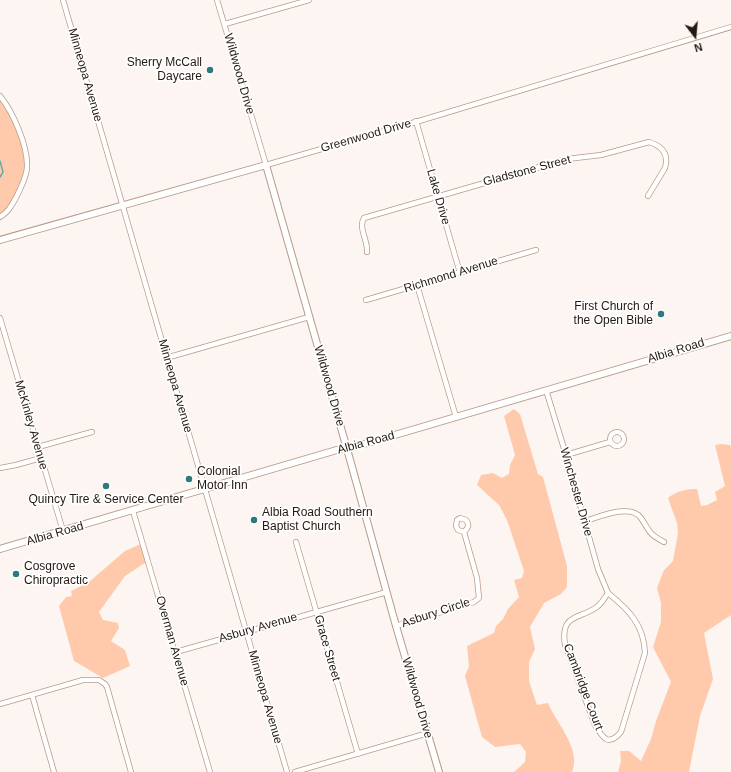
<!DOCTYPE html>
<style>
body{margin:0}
#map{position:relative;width:731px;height:772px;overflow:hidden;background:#fcf5f1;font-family:Helvetica,sans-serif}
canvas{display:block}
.north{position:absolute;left:675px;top:16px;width:40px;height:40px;-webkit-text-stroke:3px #fff;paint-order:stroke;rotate:164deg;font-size:11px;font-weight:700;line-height:16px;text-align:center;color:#241811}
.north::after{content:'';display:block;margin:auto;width:14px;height:18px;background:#241811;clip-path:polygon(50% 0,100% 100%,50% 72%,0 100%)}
</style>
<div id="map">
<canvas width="731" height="772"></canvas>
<div class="north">N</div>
</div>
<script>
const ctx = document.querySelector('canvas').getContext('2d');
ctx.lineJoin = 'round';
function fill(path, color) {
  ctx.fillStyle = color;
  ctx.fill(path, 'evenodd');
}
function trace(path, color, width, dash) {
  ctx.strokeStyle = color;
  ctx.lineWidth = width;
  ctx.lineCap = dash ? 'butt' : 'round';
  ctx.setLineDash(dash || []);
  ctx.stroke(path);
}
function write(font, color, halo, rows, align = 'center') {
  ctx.font = font + ' Helvetica,sans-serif';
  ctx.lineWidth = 3.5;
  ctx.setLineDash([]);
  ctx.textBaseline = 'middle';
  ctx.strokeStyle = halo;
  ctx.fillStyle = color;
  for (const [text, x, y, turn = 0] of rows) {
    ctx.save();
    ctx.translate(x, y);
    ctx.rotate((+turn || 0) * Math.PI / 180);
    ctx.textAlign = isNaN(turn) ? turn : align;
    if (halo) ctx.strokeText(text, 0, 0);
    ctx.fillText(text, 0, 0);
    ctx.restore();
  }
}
const green = new Path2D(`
 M 0,96 L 18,129 L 27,168 L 13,202 L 0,217 Z
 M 514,409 L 520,414 L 538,474 L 543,477 L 567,566 L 567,587 L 561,594 L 544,603 L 530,627 L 535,649 L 529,662 L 529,681 L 537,705 L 548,703 C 556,723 582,749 572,772 L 514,772 L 525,762 L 526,752 L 520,744 L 495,747 L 482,737 L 476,716 L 465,676 L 469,666 L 467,646 L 494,633 L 496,626 L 503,619 L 508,609 L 519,597 L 514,580 L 522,578 L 524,571 L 507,520 L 499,505 L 477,485 L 481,475 L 493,473 L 502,478 L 509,474 L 510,465 L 515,455 L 504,416 Z
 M 721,444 L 730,445 L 731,447 L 731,615 L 704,633 L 713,679 L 700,716 L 689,772 L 618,772 L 621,761 L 620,751 L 629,751 L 641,761 L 651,739 L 656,721 L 671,682 L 653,647 L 661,622 L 661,603 L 657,588 L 664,570 L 673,561 L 678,533 L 677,523 L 668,498 C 677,491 685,489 697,489 L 701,506 L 707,505 L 717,500 L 715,492 L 725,486 L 715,445 Z
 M 143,543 L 148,561 L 125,576 L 99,612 L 103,620 L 118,623 L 119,628 L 111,641 L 125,650 L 130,666 L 103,678 L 74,661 L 59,606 L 66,597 L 72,596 L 71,591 L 89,582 L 125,551 Z`);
const stream = new Path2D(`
 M 0,161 L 3,172 L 0,177`);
const minor = new Path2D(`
 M 63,0 L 287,772
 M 217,0 L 266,165 L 419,121 L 731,27
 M 225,24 L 309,0
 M 0,96 C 13,112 28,146 27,167 C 27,177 15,201 9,209 C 7,212 3,215 0,217
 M 416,121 L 460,273
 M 367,252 C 368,240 358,228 364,218 L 567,159 L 601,155 L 649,142 C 662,146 669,154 665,168 L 648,196
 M 417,285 L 456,417
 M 366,300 L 536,250
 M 0,318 L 63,531
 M 166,358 L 309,317
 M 546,390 L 566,455 L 598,569 L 608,593
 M610 439a7 7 0 1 1 14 0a7 7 0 1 1-14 0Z
 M 38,447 L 92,432
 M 566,455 L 610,442
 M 0,468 L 16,465 L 41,458
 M 133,511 L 210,772
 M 460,518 L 466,520 C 470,525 468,528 464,532 L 458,530 L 456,526 L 457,520 Z
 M 585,521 C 599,517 631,503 641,518 C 650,531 647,533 664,542
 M 296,542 L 358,754
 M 608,593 C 629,610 644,625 645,653 L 621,732 C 608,747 603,738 595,725 L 565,645 C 560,612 581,620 598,606 C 602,603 605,597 608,593 Z
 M 396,626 L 474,602 L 479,598 L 477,578 L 464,532
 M 176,652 L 387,592
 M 32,695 L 54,772
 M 0,704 L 83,680 L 99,680 L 105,684 L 107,687 L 131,772
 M 295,772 L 428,733`);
const tertiary = new Path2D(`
 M 0,240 L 266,165 L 349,456 L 396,626 L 439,772
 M 0,549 L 347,447 L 354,447 L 731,336`);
const markers = [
 [210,70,4,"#2f797e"],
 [661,314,4,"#2f797e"],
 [189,479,4,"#2f797e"],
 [106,486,4,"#2f797e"],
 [254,520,4,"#2f797e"],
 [16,574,4,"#2f797e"]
];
const poiNames = [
 ["Sherry McCall",202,63,"right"],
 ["Daycare",202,77,"right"],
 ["First Church of",653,307,"right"],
 ["the Open Bible",653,321,"right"],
 ["Colonial",197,472],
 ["Motor Inn",197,486],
 ["Quincy Tire & Service Center",106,500,"center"],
 ["Albia Road Southern",262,513],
 ["Baptist Church",262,527],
 ["Cosgrove",24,567],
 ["Chiropractic",24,581]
];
const streetNames = [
 ["Wildwood Drive",239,74,74],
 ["Minneopa Avenue",85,75,74],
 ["Greenwood Drive",366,136,-16],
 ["Gladstone Street",527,171,-15],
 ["Lake Drive",438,197,74],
 ["Richmond Avenue",451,275,-17],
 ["Albia Road",676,351,-17],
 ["Minneopa Avenue",175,386,74],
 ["Wildwood Drive",329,386,74],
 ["McKinley Avenue",31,425,74],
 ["Albia Road",366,443,-15],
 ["Winchester Drive",576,492,74],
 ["Albia Road",55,534,-16],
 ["Asbury Circle",436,613,-18],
 ["Asbury Avenue",258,628,-16],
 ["Overman Avenue",172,641,74],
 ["Grace Street",327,648,74],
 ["Cambridge Court",583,687,69],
 ["Minneopa Avenue",265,697,74],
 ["Wildwood Drive",417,698,74]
];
fill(green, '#ffcaac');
trace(stream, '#67a8ac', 1.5);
trace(minor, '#b99986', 6);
trace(tertiary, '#b99986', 8);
trace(minor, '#fff', 4.5);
trace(tertiary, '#fff', 6);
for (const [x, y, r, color] of markers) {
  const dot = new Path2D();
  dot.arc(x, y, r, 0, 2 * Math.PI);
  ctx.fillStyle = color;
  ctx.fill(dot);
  trace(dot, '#fff', 1.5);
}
write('12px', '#241811', '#fff', poiNames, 'left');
write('12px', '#241811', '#fff', streetNames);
</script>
